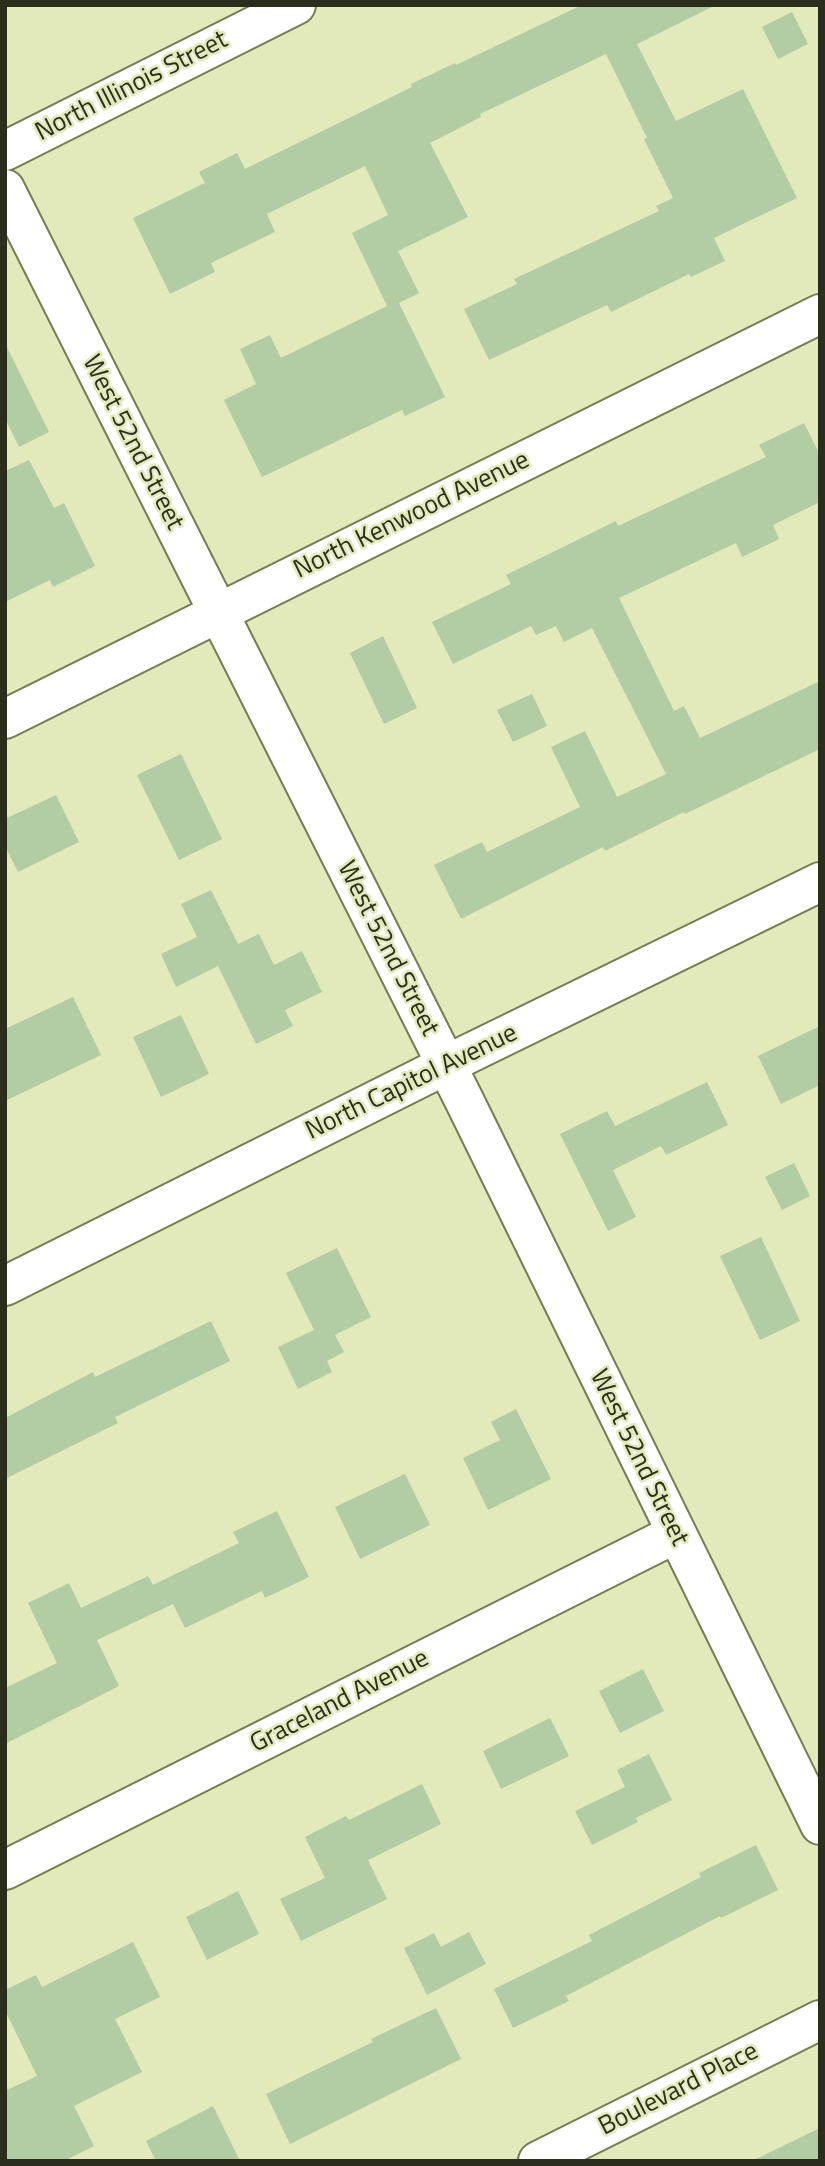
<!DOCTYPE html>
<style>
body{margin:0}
#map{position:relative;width:825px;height:2166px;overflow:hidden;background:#e2e9bb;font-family:"Titillium Web",sans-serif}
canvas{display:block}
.frame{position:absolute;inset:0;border:7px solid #2b2e1c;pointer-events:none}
</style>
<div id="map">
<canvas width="825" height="2166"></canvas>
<div class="frame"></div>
</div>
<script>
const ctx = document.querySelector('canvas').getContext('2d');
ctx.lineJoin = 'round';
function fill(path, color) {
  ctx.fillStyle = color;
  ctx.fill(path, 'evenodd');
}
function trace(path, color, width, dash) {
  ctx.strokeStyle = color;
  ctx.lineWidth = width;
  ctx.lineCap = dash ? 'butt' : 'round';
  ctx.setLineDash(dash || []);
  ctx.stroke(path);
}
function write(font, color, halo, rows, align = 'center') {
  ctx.font = font + ' "Titillium Web",sans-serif';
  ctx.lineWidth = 5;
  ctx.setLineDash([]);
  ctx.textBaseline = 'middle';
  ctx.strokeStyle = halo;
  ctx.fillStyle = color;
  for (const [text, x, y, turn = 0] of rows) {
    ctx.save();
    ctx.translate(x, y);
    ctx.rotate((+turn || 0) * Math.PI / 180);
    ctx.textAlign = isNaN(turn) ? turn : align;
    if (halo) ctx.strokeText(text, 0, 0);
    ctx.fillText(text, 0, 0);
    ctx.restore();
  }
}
const building = new Path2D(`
 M 582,5 L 716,5 L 637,44 L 676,121 L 743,89 L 797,198 L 714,238 L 725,261 L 691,277 L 689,274 L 611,312 L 607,305 L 489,360 L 464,309 L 517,284 L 514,279 L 659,211 L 656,206 L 673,198 L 644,139 L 647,138 L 606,54 L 480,114 L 481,117 L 430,143 L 468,217 L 398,251 L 419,293 L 399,303 L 445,397 L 405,416 L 402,410 L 262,477 L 224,400 L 256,384 L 240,349 L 270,335 L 281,358 L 387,306 L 352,233 L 388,215 L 365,166 L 267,214 L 275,232 L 211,263 L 215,272 L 170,294 L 133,218 L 205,183 L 199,172 L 237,153 L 245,169 L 412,87 L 411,84 L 455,63 L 456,65 Z
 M 792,12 L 808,44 L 778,59 L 762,27 Z
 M 5,343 L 49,432 L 19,447 L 5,418 Z
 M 804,423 L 820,455 L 820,502 L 773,525 L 779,539 L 742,557 L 736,543 L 619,598 L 674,711 L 684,706 L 700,738 L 820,681 L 820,749 L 685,814 L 684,812 L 605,851 L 603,847 L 461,919 L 434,865 L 482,842 L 487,852 L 580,807 L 551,747 L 585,731 L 617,797 L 666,774 L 592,628 L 564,642 L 556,626 L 536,635 L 531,626 L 453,664 L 432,622 L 511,584 L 506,575 L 616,521 L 618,526 L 766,457 L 759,445 Z
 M 29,460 L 54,508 L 64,503 L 95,566 L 53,587 L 50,580 L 5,602 L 5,471 Z
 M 383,636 L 417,708 L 384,724 L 350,653 Z
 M 532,694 L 547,726 L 513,742 L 497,710 Z
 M 181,754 L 222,839 L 179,860 L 137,775 Z
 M 56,795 L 79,842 L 18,872 L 5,846 L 5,819 Z
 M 211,890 L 238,944 L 259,934 L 274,965 L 302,951 L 322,992 L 285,1010 L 293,1026 L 256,1044 L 218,966 L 176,987 L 161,954 L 197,937 L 181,904 Z
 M 73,997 L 101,1055 L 5,1101 L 5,1029 Z
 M 181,1015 L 209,1074 L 161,1097 L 133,1037 Z
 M 820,1026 L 820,1085 L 781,1104 L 758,1056 Z
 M 707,1082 L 728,1125 L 666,1155 L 661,1146 L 613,1170 L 636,1217 L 608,1231 L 560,1134 L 607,1111 L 615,1126 Z
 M 794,1163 L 810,1196 L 782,1210 L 765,1177 Z
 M 761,1237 L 800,1321 L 760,1340 L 720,1256 Z
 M 337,1248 L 371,1317 L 335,1335 L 344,1352 L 327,1361 L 332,1372 L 298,1389 L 278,1347 L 314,1330 L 286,1273 Z
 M 211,1321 L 230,1361 L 115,1417 L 118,1423 L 5,1479 L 5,1418 L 93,1372 L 95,1377 Z
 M 516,1409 L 551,1479 L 488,1510 L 463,1458 L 500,1440 L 491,1422 Z
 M 405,1474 L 430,1525 L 360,1559 L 335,1507 Z
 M 277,1511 L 309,1577 L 265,1598 L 262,1591 L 185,1628 L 173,1604 L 97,1640 L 119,1686 L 5,1744 L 5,1688 L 57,1663 L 28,1603 L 69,1583 L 81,1608 L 148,1576 L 153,1585 L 239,1543 L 233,1532 Z
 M 643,1669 L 664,1711 L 620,1733 L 599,1691 Z
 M 550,1718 L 569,1756 L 501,1789 L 483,1751 Z
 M 649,1754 L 672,1800 L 636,1818 L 638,1822 L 592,1845 L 575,1811 L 625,1787 L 617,1770 Z
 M 422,1784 L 441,1824 L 368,1860 L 387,1899 L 301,1941 L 280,1899 L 325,1878 L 305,1837 L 346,1816 L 349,1820 Z
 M 756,1845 L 778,1890 L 721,1918 L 720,1916 L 566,1996 L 569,2001 L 513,2028 L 494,1989 L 592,1941 L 589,1935 L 701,1877 L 699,1873 Z
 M 238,1891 L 259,1934 L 207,1960 L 186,1917 Z
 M 469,1932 L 486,1964 L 427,1995 L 404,1948 L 434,1933 L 441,1947 Z
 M 133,1942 L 160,1997 L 115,2019 L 142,2072 L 74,2106 L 94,2146 L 64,2161 L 5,2161 L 5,2091 L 37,2076 L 5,2010 L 5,1990 L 36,1975 L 42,1987 Z
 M 436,2008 L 461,2059 L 290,2144 L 266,2094 L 373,2042 L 371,2039 Z
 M 213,2106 L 240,2161 L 156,2161 L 146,2141 Z
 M 820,2128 L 820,2161 L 752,2161 Z`);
const minor = new Path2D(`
 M 5,719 L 820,314
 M 5,1870 L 675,1534
 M 538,2161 L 820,2020`);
const tertiary = new Path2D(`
 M 5,151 L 296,5
 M 5,189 L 464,1100 L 820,1825`);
const secondary = new Path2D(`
 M 5,1286 L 470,1053 L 820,882`);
const streetNames = [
 ["North Illinois Street",132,87,-27],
 ["West 52nd Street",132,443,63],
 ["North Kenwood Avenue",412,516,-26],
 ["West 52nd Street",387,949,63],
 ["North Capitol Avenue",412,1083,-26],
 ["West 52nd Street",638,1458,64],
 ["Graceland Avenue",340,1702,-27],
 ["Boulevard Place",679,2090,-27]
];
fill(building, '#b2cca4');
trace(minor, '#777d53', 42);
trace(tertiary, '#777d53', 42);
trace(secondary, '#777d53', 42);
trace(minor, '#fff', 38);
trace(tertiary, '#fff', 38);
trace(secondary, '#fff', 38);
write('26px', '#2b2e1c', '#e2e9bb', streetNames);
</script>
